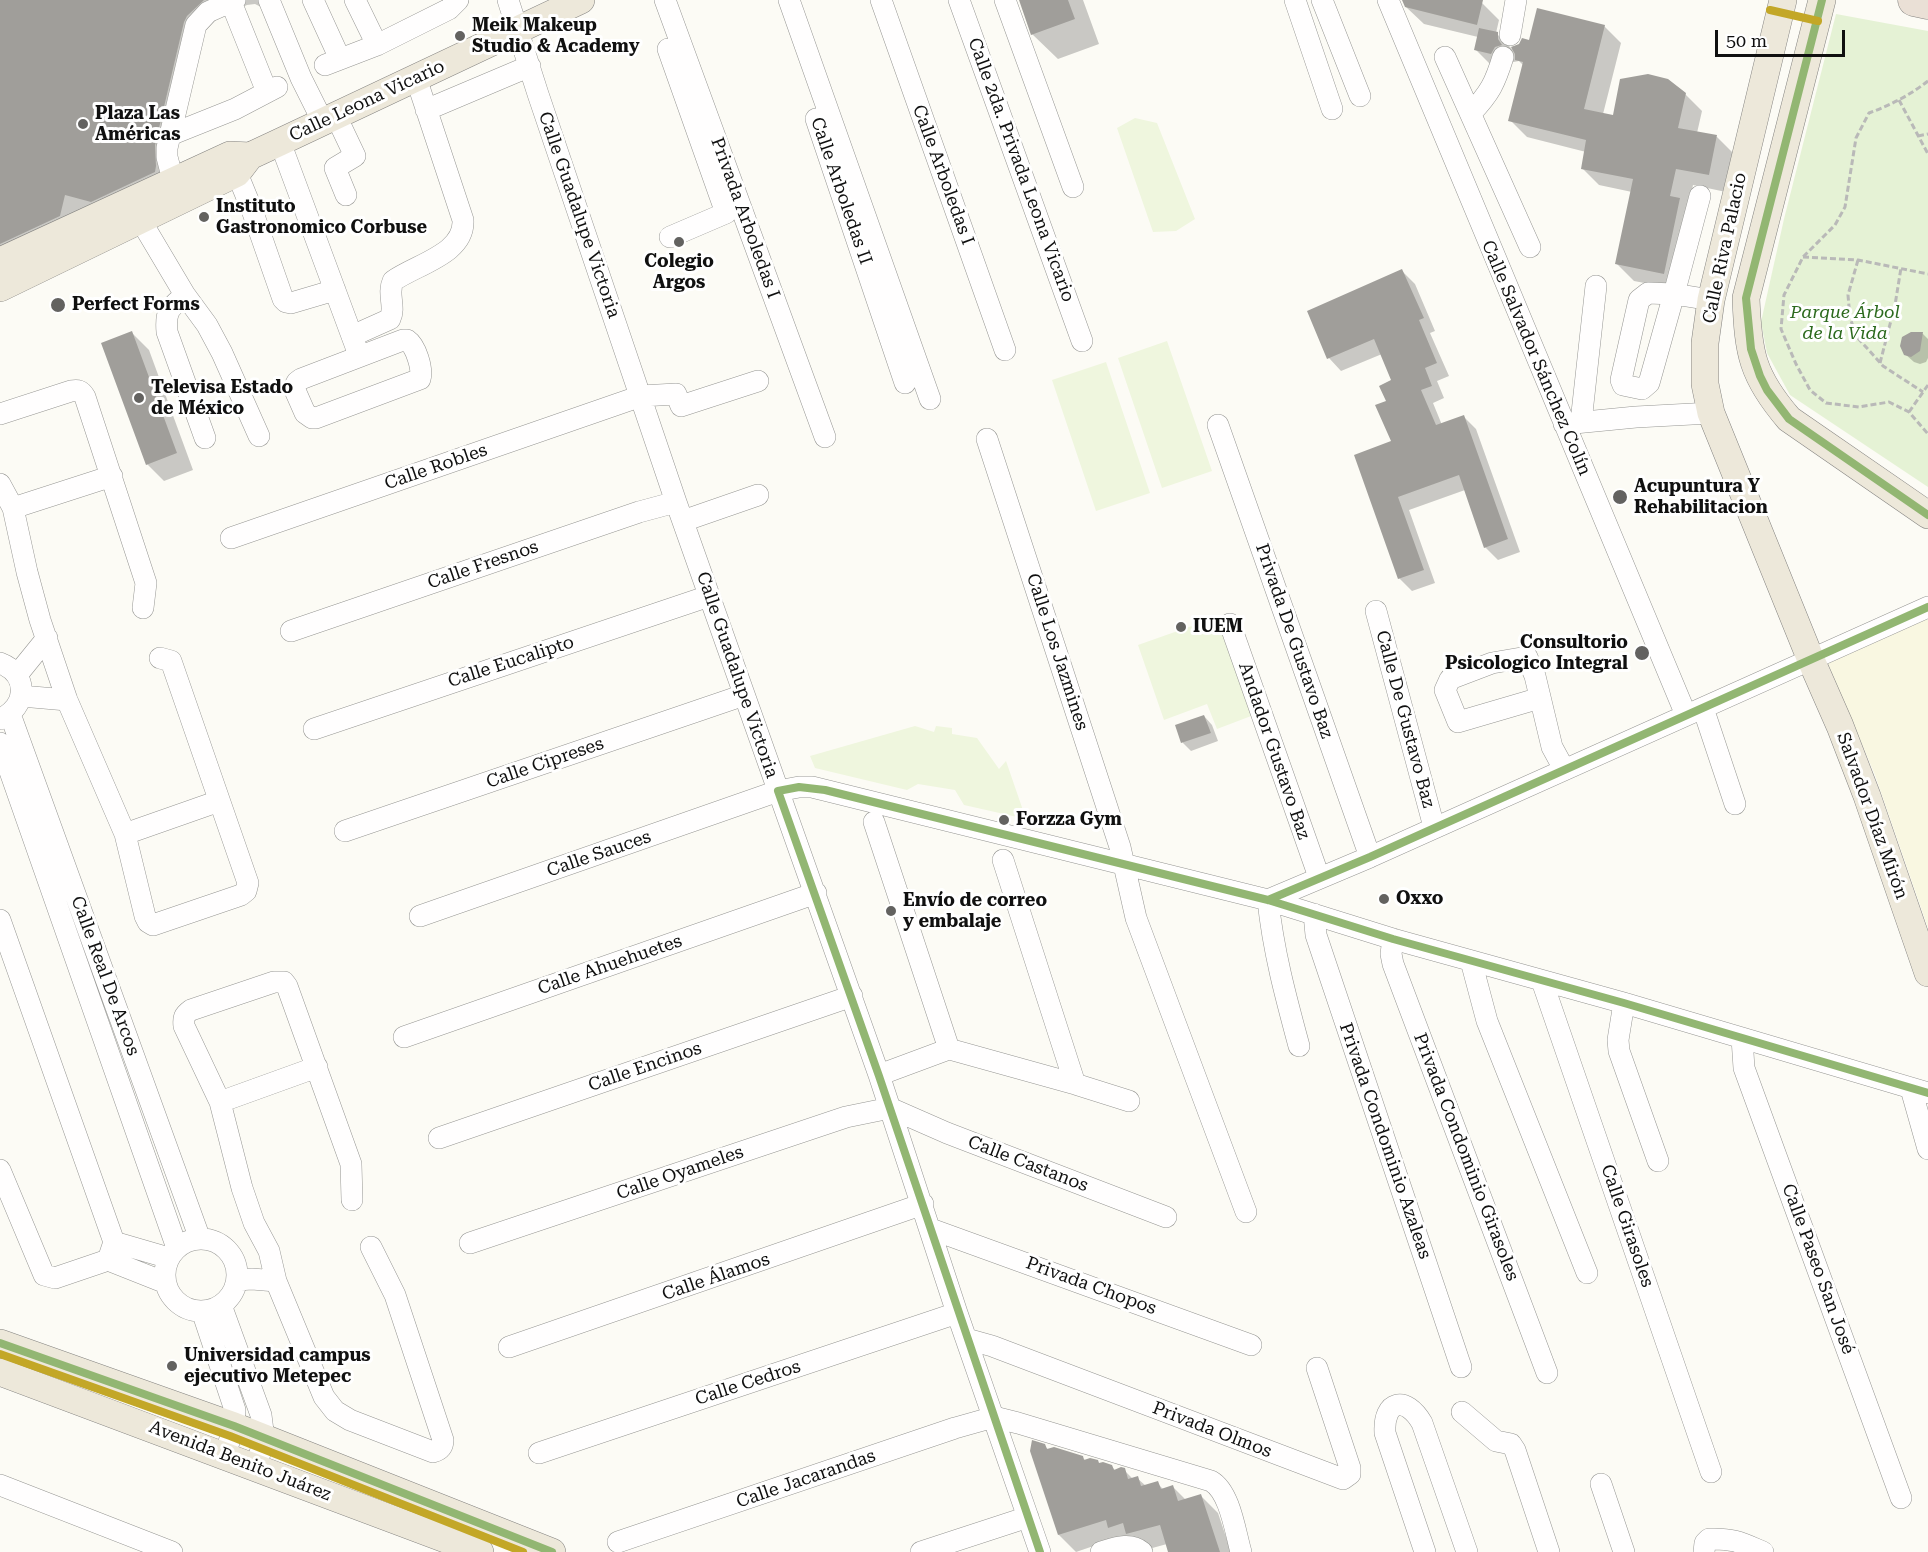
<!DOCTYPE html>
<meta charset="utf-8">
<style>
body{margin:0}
#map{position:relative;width:1928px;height:1552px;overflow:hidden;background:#fcfbf5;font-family:"Roboto Serif",serif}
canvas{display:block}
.scale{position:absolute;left:1715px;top:30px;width:130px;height:27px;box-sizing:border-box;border:3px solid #101010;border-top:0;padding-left:8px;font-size:18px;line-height:21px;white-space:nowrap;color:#101010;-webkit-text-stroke:4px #fff;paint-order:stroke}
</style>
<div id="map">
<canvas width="1928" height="1552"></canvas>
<div class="scale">50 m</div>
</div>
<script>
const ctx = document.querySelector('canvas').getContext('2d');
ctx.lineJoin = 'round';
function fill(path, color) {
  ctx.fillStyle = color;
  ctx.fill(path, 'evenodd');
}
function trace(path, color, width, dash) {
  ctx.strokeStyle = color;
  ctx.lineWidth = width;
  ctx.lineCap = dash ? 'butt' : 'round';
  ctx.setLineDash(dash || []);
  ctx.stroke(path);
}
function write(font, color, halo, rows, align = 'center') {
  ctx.font = font + ' "Roboto Serif",serif';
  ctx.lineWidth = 6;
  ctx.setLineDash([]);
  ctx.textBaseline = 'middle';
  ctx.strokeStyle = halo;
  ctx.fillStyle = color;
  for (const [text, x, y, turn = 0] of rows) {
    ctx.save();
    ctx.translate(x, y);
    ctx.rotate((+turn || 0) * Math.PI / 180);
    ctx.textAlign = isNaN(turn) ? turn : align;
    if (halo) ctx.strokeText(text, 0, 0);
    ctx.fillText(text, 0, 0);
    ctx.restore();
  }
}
const farmland = new Path2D(`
 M 1928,617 L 1928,928 L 1875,775 L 1828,664 L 1829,660 Z`);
const green = new Path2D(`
 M 1836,14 L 1928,31 L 1928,487 L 1790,395 L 1767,353 L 1761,322 L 1784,219 Z`);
const pitch = new Path2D(`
 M 1135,118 L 1157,123 L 1195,219 L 1176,231 L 1153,232 L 1117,128 Z
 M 1167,341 L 1212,471 L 1162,488 L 1118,358 Z
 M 1106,362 L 1150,493 L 1096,511 L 1052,380 Z
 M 1223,615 L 1259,713 L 1217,729 L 1207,704 L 1164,720 L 1138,645 Z
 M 915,726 L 934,732 L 936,726 L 952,728 L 952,734 L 977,738 L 999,769 L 1006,761 L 1026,819 L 964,805 L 955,790 L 918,784 L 907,790 L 815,768 L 810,756 Z`);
const shadow = new Path2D(`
 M 0,0 L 281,0 L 263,8 L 255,4 L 247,5 L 219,17 L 203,33 L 171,163 L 173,184 L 0,277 Z
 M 1020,0 L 1083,0 L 1099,44 L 1058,59 L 1032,34 Z
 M 1403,0 L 1471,0 L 1482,3 L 1499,20 L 1496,33 L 1512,49 L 1530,42 L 1604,26 L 1621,43 L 1603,114 L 1614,117 L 1685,94 L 1702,111 L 1697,133 L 1717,137 L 1734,154 L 1726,192 L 1693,185 L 1688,208 L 1681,290 L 1634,281 L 1617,264 L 1632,192 L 1599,185 L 1582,168 L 1586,152 L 1527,137 L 1510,120 L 1524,66 L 1519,61 L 1492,66 L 1475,49 L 1478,37 L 1424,24 L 1406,7 Z
 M 1402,271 L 1415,284 L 1435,331 L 1430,333 L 1449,376 L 1437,381 L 1444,398 L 1433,403 L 1442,425 L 1464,417 L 1476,429 L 1520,552 L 1498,560 L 1485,547 L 1465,490 L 1409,510 L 1435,583 L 1412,591 L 1399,578 L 1393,442 L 1388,402 L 1393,381 L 1382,354 L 1341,371 L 1329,358 L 1309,311 Z
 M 132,333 L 149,350 L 193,470 L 164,481 L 147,464 Z
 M 1911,333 L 1923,334 L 1928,339 L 1928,358 L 1926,362 L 1920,364 L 1914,362 L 1905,354 Z
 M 1204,716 L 1212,725 L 1218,741 L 1191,751 L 1183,743 L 1177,726 Z
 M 1044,1446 L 1049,1450 L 1082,1457 L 1086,1461 L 1111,1466 L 1116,1471 L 1124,1470 L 1133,1479 L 1137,1478 L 1146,1486 L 1157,1483 L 1164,1490 L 1173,1487 L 1186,1500 L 1201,1496 L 1218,1513 L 1231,1552 L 1170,1552 L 1167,1544 L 1145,1550 L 1120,1537 L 1076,1552 L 1059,1535 Z`);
const building = new Path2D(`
 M 0,0 L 204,0 L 187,16 L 184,22 L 155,145 L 156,166 L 155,172 L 91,202 L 65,195 L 60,216 L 0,244 Z
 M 1019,0 L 1068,0 L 1075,19 L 1031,35 Z
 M 1402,0 L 1483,0 L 1477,25 L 1405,7 Z
 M 1537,8 L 1605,25 L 1584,109 L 1613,115 L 1620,79 L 1648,74 L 1668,79 L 1686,93 L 1678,128 L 1717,135 L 1709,175 L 1676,169 L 1670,196 L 1680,198 L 1664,274 L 1615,264 L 1633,179 L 1581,169 L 1586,140 L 1508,121 L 1523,62 L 1515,60 L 1515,54 L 1511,47 L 1519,44 L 1522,38 L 1529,40 Z
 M 1479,28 L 1498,32 L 1498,39 L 1502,45 L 1495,47 L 1491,54 L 1474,50 Z
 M 1402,269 L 1424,318 L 1419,320 L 1437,363 L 1425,368 L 1432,386 L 1421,390 L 1436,425 L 1464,415 L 1508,539 L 1484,548 L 1459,475 L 1398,497 L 1424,570 L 1398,579 L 1354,455 L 1391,441 L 1375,405 L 1386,401 L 1379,386 L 1391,380 L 1374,339 L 1327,359 L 1307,311 Z
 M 132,331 L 177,453 L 146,465 L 101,343 Z
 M 1911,332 L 1923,332 L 1920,351 L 1911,357 L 1904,355 L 1900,346 L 1902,337 Z
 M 1204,715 L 1211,733 L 1181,743 L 1175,725 Z
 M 1032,1440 L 1045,1444 L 1047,1449 L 1054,1447 L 1083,1456 L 1084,1460 L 1090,1458 L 1098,1460 L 1099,1463 L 1103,1462 L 1112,1465 L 1114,1470 L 1121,1467 L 1125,1468 L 1128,1479 L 1138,1476 L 1141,1486 L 1158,1481 L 1161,1489 L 1173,1485 L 1178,1501 L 1201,1494 L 1220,1552 L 1168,1552 L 1160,1525 L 1126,1534 L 1123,1523 L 1108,1528 L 1106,1520 L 1058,1535 L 1030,1451 Z`);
const path = new Path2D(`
 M 1928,81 C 1910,95 1891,105 1869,113 L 1856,138 L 1845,207 L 1835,225 L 1803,257 L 1784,295 L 1781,329 L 1796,364 L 1810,390 L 1826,403 L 1859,407 L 1889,402 L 1909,412 L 1928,434
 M 1899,100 L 1928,154
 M 1918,136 L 1928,134
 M 1803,257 L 1858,260 L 1928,274
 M 1858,260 L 1848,295 L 1850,318 L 1857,337 L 1883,366 L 1923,392
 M 1880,363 L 1895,305 L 1901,268
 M 1909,412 L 1928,385`);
const minor = new Path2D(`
 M 269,0 L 301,78 L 323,122
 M 313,0 L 340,59
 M 355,0 L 377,45
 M 508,0 L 538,94 L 676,502 L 879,1075 L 957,1313 L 1040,1552
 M 665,0 L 825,437
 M 789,0 L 930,399
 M 881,0 L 1005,350
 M 959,0 L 1082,341
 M 1005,0 L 1073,187
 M 1295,0 L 1332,109
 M 1322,0 L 1360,96
 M 1388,0 L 1686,715
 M 231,2 L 267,92
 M 1510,35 L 1516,0
 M 668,49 L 726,213 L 670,237
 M 1445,57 L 1530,247
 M 325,65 L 377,45 L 449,9 L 458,0
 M 426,110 L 530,66
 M 1471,113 C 1490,93 1495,83 1503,57
 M 336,116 L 355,156 L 335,168 L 346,195
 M 816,119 L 905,383
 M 170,135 L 235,109 L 277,87
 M 280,142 L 356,347
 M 232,161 L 252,210 L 283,299 L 286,302 L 291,303 L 335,290
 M 173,180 L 167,157 L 167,148 L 196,25 L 208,12 L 235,0
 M 1700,196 L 1674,294 L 1648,293 L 1639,300 L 1621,380 L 1623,385 L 1642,389 L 1649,383 L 1674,294 L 1711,300
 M 141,221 L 185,295 C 170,308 165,310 167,332 L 205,438
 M 185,295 L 207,325 L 222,353 L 259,436
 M 352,336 L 390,319 C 396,307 387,294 393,281 C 417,264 465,254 463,220 L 416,78
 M 403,340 L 407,340 C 416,346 423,369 420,379 L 316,418 L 312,418 L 305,413 L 294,388 L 297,382 L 301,379 Z
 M 0,414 L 71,391 C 78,390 81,390 85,397 L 146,583 L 143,608
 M 1581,422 L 1596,286
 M 1564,424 L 1636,417 L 1711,413
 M 1218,425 L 1370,857
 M 987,439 L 1120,847 L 1136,918 L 1246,1212
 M 0,484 L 13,508 L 27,572 L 40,620 L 67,700 L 125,834 L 145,916 L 148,922 L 153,925 L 241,895 L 246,891 L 248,883 L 171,661 L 160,658
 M 13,508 L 112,476
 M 683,521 L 758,495
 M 231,538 L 641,396 L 676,394 L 681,406 L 758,381
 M 1376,611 L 1434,827
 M 1230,624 L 1319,877
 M 291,631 L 639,512 L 676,502
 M 0,663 C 29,674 28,707 0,719
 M 17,675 L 47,638
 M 21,696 L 67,700
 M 1540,698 L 1458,722 L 1445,690 L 1450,679 L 1492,663 L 1527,657 L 1535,676 L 1552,747 L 1564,769
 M 1703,708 L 1735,804
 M 10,714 L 200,1239
 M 314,729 L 709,596
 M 0,743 L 177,1248
 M 874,822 L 949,1049
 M 345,831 L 744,695
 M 125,834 L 219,801
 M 1003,860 L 1075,1084
 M 1268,900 L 1370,857 L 1928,607
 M 1268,900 C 1273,950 1286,998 1299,1046
 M 1314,914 L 1316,935 L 1461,1367
 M 420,916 L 778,791 L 799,787 L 812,787 L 1268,900 L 1393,939 L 1624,1003 L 1928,1093
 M 0,920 L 114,1242 L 108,1260 L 55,1278 L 44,1275 L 0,1170
 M 1393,939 L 1391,954 L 1393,964 L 1547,1373
 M 1471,961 L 1487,1021 L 1587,1273
 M 1542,981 L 1711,1472
 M 1624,1003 L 1618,1040 L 1619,1051 L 1658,1161
 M 404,1037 L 816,893
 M 1742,1038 L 1744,1068 L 1901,1498
 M 879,1075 L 949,1049 L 1075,1084 L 1129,1101
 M 1911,1089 L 1928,1149
 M 220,1102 L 317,1067
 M 439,1138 L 852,996
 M 352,1200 L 351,1164 L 287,986 L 284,982 L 274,982 L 191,1010 C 184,1015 183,1018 184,1026 L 220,1102 L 242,1188 L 254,1223 L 269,1251 L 276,1281 L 324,1397 L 335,1411 L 350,1420 L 433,1452 C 440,1450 443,1447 443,1440 L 395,1295 L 371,1247
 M 931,1229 L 1251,1345
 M165 1275a36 36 0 1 1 72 0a36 36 0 1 1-72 0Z
 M 114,1242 L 169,1258
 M 470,1243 L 846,1117 L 890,1108 L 947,1133 L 1166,1217
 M 108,1260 L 166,1283
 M 237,1280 L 252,1279 L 276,1281
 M 221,1305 L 261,1415 L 264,1439 L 256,1467
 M 202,1311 L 235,1410 L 234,1426 L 225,1455
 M 967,1339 L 992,1346 L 1343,1479 L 1350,1474 L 1350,1468 L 1317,1368
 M 509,1347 L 923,1204
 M 1462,1412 L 1496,1441 L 1511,1444 L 1515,1450 L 1549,1552
 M 539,1453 L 957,1313
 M 1601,1484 L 1624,1552
 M 0,1485 L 172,1552
 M 618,1542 L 955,1428 L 994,1417 L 1018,1423 L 1211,1481 C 1230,1492 1235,1531 1241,1552
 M 921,1552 L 1028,1517
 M 1101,1552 C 1115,1548 1130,1542 1142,1552
 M 1425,1552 L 1385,1433 C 1383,1400 1406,1395 1422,1423 L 1467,1552
 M 1704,1552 L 1705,1543 L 1709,1539 C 1733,1538 1742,1543 1763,1552`);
const major = new Path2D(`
 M 1783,0 L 1711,300 L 1705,343 L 1705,384 L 1711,413 L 1811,660 L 1840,726 L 1867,796 L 1928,973
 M 1822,0 L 1746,298 C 1748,353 1752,376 1789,419 L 1928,515
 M 0,261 L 230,155 L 250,156 L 280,142 L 581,0
 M 0,288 L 237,173 L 250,156
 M 0,1343 L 234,1426 L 552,1552
 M 0,1372 L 480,1552`);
const highway = new Path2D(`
 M 1914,0 L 1928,3`);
const bus1 = new Path2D(`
 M 1822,0 L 1746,298 L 1751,349 L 1760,376 L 1767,390 L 1789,419 L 1928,515
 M 778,791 L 799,787 L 825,790 L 1268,900 L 1393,939 L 1624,1003 L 1928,1093
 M 778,791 L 879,1076 L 1040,1552
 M 1268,900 L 1370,857 L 1928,607
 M 0,1343 L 234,1426 L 552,1552`);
const bus2 = new Path2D(`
 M 1770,10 L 1818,21
 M 0,1354 L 230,1436 L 523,1552`);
const markers = [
 [460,36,6,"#636260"],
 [83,124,6,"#636260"],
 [204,217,6,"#636260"],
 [679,242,6,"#636260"],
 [58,305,8,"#636260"],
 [139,398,6,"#636260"],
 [1620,497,8,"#636260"],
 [1181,627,6,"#636260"],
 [1642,653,8,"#636260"],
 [1004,820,6,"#636260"],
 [1384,899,6,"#636260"],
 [891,911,6,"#636260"],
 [172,1366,6,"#636260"]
];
const poiNames = [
 ["Meik Makeup",472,26],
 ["Studio & Academy",472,47],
 ["Plaza Las",95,114],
 ["Américas",95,135],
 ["Instituto",216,207],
 ["Gastronomico Corbuse",216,228],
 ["Colegio",679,262,"center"],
 ["Argos",679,283,"center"],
 ["Perfect Forms",72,305],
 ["Televisa Estado",151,388],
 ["de México",151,409],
 ["Acupuntura Y",1634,487],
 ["Rehabilitacion",1634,508],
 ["IUEM",1193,627],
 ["Consultorio",1628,643,"right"],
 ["Psicologico Integral",1628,664,"right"],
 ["Forzza Gym",1016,820],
 ["Oxxo",1396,899],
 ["Envío de correo",903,901],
 ["y embalaje",903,922],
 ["Universidad campus",184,1356],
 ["ejecutivo Metepec",184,1377]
];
const streetNames = [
 ["Calle Leona Vicario",367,101,-25],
 ["Calle 2da. Privada Leona Vicario",1021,170,70],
 ["Calle Arboledas I",943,175,70],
 ["Calle Arboledas II",841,191,71],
 ["Calle Guadalupe Victoria",579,215,71],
 ["Privada Arboledas I",745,218,70],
 ["Calle Riva Palacio",1725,248,-78],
 ["Calle Salvador Sánchez Colín",1536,358,67],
 ["Calle Robles",436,467,-19],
 ["Calle Fresnos",483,565,-19],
 ["Privada De Gustavo Baz",1294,641,71],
 ["Calle Los Jazmines",1057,652,72],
 ["Calle Eucalipto",511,662,-18],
 ["Calle Guadalupe Victoria",737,675,71],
 ["Calle De Gustavo Baz",1405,719,75],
 ["Andador Gustavo Baz",1274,751,71],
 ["Calle Cipreses",545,763,-19],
 ["Salvador Díaz Mirón",1872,816,70],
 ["Calle Sauces",599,854,-19],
 ["Calle Ahuehuetes",610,965,-19],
 ["Calle Real De Arcos",105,976,70],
 ["Calle Encinos",645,1067,-19],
 ["Privada Condominio Azaleas",1385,1141,71],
 ["Privada Condominio Girasoles",1466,1157,69],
 ["Calle Castanos",1028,1164,21],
 ["Calle Oyameles",680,1173,-19],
 ["Calle Girasoles",1627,1226,71],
 ["Calle Paseo San José",1818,1269,70],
 ["Calle Álamos",716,1277,-19],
 ["Privada Chopos",1091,1286,20],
 ["Calle Cedros",748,1383,-18],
 ["Privada Olmos",1212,1430,21],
 ["Avenida Benito Juárez",240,1461,21],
 ["Calle Jacarandas",806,1479,-19]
];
const parkNames = [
 ["Parque Árbol",1845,313],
 ["de la Vida",1845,334]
];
fill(farmland, '#f9f7e1');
fill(green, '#e5f2d5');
fill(pitch, '#eff6de');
fill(shadow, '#0003');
fill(building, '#a09e9a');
trace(minor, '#969693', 22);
trace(major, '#848380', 28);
trace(highway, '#848380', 33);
trace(path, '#b9b9b8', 3, [6, 3]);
trace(minor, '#fffefe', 21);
trace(major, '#ede8da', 27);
trace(highway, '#eae0d6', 32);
trace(bus1, '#92b672', 8);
trace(bus2, '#c3a727', 8);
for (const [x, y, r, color] of markers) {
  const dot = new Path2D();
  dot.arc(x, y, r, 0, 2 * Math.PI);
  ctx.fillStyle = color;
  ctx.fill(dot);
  trace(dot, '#fff', 2);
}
write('bold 18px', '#101010', '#fff', poiNames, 'left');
write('18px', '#101010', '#fff', streetNames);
write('italic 18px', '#2c6a1d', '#fff', parkNames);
</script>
